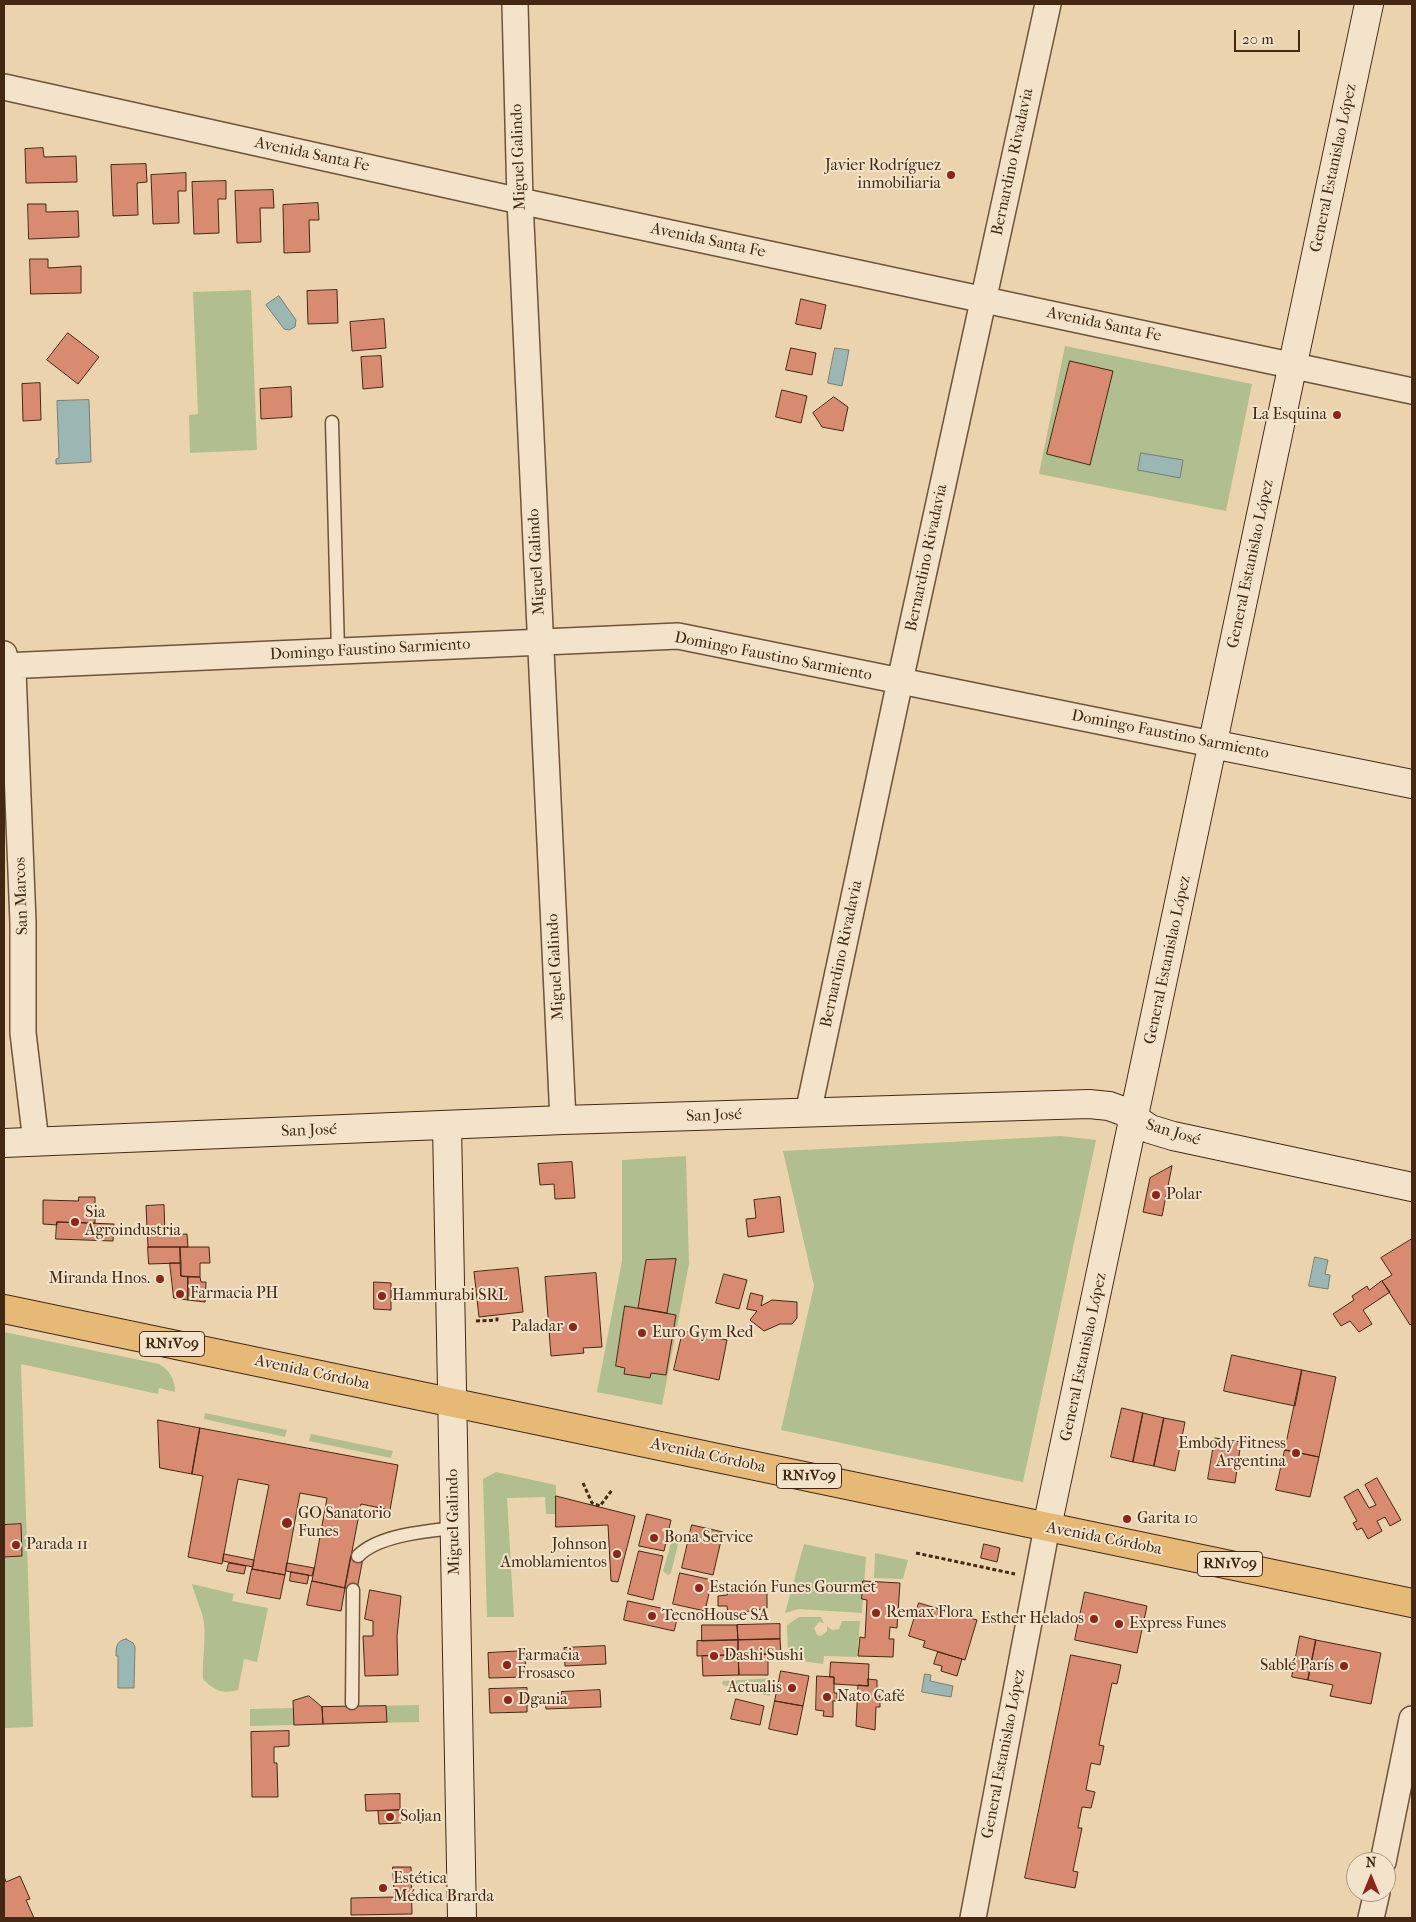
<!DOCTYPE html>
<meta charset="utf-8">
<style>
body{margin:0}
#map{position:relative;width:1416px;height:1922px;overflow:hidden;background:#ebd4ad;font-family:"IM FELL French Canon",serif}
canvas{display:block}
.frame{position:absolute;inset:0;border:5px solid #442814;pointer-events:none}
.north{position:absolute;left:1346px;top:1852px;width:50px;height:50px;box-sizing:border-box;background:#f2e3ca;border:1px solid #ac9881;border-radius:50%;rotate:0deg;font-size:14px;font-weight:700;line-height:20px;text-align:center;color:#442814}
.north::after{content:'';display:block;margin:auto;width:18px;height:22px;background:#8f2418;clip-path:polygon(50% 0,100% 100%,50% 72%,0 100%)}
.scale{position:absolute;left:1234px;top:30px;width:66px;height:22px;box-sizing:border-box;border:2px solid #442814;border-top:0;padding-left:6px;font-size:15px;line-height:18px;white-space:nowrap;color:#442814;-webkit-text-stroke:4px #f2e3ca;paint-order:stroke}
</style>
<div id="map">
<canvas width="1416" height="1922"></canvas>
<div class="frame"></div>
<div class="north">N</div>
<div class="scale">20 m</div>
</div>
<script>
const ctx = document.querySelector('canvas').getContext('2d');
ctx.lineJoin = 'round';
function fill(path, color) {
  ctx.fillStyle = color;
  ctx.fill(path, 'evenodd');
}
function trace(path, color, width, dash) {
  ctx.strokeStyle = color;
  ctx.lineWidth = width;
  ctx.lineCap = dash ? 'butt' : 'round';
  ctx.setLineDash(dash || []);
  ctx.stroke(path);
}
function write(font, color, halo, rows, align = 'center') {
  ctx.font = font + ' "IM FELL French Canon",serif';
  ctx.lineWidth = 4;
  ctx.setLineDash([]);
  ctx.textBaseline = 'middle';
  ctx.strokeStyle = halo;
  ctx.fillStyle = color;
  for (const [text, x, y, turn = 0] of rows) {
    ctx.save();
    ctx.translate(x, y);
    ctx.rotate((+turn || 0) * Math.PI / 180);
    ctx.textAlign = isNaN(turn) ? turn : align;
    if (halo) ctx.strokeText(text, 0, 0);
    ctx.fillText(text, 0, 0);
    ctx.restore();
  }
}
const green = new Path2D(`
 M 251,290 L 257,450 L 190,453 L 189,415 L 198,414 L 193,292 Z
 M 1065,346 L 1252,384 L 1226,511 L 1039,474 Z
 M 1061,1136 L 1096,1140 L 1023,1482 L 781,1430 L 814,1286 L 783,1151 Z
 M 686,1156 L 689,1264 L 662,1405 L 597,1392 L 622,1261 L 622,1160 Z
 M 4,1332 L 159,1364 C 170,1371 175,1379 175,1392 L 159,1388 L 158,1394 L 21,1364 L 33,1727 L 4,1728 Z
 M 205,1413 L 287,1430 L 285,1437 L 204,1419 Z
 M 311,1434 L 393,1451 L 391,1458 L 309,1441 Z
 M 496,1472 L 556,1485 L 556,1514 L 546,1514 L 545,1497 L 507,1498 L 514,1617 L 487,1617 L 483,1479 Z
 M 673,1536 L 677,1536 L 679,1540 L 671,1573 L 668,1575 L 663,1571 Z
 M 804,1544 L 866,1557 L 862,1613 L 799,1609 L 785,1613 Z
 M 875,1553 L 908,1560 L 903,1579 L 874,1578 Z
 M 192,1584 L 234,1594 L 232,1601 L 268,1608 L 257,1662 L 244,1659 L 238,1690 C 222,1694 215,1691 203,1679 C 202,1660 206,1641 204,1623 C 202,1609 195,1597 192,1584 Z
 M 799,1617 L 821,1617 L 824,1623 L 819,1622 L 814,1628 L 817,1635 L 821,1636 L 827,1631 L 827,1626 L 832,1630 L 839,1629 L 842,1621 L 860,1621 L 857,1657 L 824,1656 L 823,1664 L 788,1659 L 787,1625 Z
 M 775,1678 L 770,1696 L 723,1685 L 722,1683 L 723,1681 Z
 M 309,1696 L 322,1707 L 419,1705 L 419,1722 L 250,1726 L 250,1709 L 293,1708 L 293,1701 Z`);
const water = new Path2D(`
 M 279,296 L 296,320 L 295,327 L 289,330 L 284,329 L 266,305 Z
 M 835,348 L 849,350 L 842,386 L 828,383 Z
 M 89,400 L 91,462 L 56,464 L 56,459 L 59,458 L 57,401 Z
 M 1141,453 L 1183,460 L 1180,478 L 1138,470 Z
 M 1315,1257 L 1328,1260 L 1325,1274 L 1330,1275 L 1328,1289 L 1309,1286 Z
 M 126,1639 L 133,1643 L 135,1647 L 134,1688 L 118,1688 L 118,1656 L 116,1656 C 116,1647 116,1641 126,1639 Z
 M 925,1674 L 931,1675 L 930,1681 L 953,1686 L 951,1697 L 922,1692 Z`);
const building = new Path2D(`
 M 43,148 L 44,157 L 76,156 L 77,182 L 26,183 L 25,149 Z
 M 146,164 L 147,182 L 137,183 L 138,215 L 113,216 L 111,165 Z
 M 186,173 L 186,191 L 178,191 L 179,223 L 153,224 L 151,175 Z
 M 226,181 L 226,199 L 218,199 L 219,233 L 194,234 L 192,182 Z
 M 273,190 L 274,208 L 260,208 L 261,242 L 237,243 L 235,191 Z
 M 318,203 L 319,220 L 309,220 L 310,252 L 284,253 L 283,205 Z
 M 28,204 L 46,204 L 46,212 L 78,211 L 79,237 L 29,239 Z
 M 30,259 L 48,259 L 48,268 L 81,266 L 81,293 L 31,294 Z
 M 337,290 L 338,323 L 308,324 L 307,291 Z
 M 801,299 L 826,305 L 821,329 L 796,324 Z
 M 384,319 L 386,348 L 352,351 L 350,322 Z
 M 68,333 L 99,357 L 78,384 L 47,360 Z
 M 791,348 L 816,353 L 812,375 L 786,370 Z
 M 381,356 L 383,387 L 363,389 L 361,357 Z
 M 1070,361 L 1113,371 L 1090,465 L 1047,454 Z
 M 40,383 L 41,420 L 23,421 L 22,384 Z
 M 291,387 L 292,417 L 261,419 L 260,389 Z
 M 782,390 L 807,396 L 801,423 L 776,417 Z
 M 834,397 L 848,407 L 843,431 L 822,427 L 813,413 Z
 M 572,1162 L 575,1198 L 555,1199 L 554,1184 L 540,1185 L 538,1164 Z
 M 1172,1166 L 1162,1216 L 1143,1212 L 1150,1178 Z
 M 79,1197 L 95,1197 L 95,1223 L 57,1222 L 57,1225 L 43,1224 L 43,1200 L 78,1201 Z
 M 780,1197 L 784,1232 L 748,1237 L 746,1219 L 756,1218 L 754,1200 Z
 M 164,1205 L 165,1235 L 187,1234 L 188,1247 L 148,1247 L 146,1206 Z
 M 57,1222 L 114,1224 L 113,1241 L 56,1239 Z
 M 1412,1239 L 1412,1323 L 1410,1325 L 1382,1281 L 1392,1275 L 1381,1258 Z
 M 148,1247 L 180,1247 L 181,1263 L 149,1264 Z
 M 180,1247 L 209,1247 L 210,1263 L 200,1263 L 200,1277 L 181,1276 Z
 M 676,1259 L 667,1313 L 638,1308 L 646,1260 Z
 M 170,1263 L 181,1263 L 181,1276 L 188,1277 L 188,1300 L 174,1298 Z
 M 518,1268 L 523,1312 L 479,1317 L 474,1272 Z
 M 596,1273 L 602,1347 L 583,1348 L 584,1353 L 551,1356 L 545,1277 Z
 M 724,1274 L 747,1280 L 739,1309 L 716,1303 Z
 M 188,1277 L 200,1277 L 201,1282 L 206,1282 L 205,1302 L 188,1300 Z
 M 1382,1281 L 1390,1292 L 1363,1310 L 1372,1324 L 1359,1332 L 1350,1321 L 1341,1326 L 1333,1314 L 1354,1300 L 1352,1296 L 1367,1286 L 1369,1290 Z
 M 374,1282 L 391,1283 L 391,1310 L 374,1309 Z
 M 751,1293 L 763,1296 L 761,1306 L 772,1300 L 797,1302 L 797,1318 L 792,1324 L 780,1324 L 764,1331 L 750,1320 L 757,1311 L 747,1309 Z
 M 625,1306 L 676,1315 L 666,1375 L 651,1373 L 650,1378 L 624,1374 L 625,1368 L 616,1366 Z
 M 683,1331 L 727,1340 L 719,1380 L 674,1370 Z
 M 1232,1355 L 1302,1370 L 1295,1406 L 1224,1391 Z
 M 1302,1370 L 1336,1377 L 1319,1457 L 1285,1450 Z
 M 1122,1408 L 1143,1413 L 1133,1462 L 1111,1457 Z
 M 1143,1413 L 1164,1418 L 1154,1466 L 1133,1462 Z
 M 1164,1418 L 1185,1422 L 1175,1471 L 1154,1466 Z
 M 158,1420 L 200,1428 L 192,1474 L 160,1468 Z
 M 200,1428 L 398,1465 L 390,1510 L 361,1504 L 345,1588 L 312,1581 L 327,1498 L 300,1493 L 285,1575 L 252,1569 L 269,1485 L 238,1479 L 222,1564 L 188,1557 L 203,1476 L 192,1474 Z
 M 1215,1438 L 1241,1442 L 1235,1483 L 1208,1479 Z
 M 1285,1450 L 1319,1457 L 1310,1497 L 1276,1490 Z
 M 1377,1478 L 1401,1520 L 1390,1526 L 1385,1517 L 1377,1521 L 1382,1531 L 1368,1539 L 1362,1528 L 1357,1530 L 1353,1523 L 1357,1521 L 1344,1497 L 1358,1489 L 1369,1508 L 1376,1505 L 1365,1485 Z
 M 556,1496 L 635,1516 L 618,1582 L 611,1581 L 608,1525 L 556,1527 Z
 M 647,1514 L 671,1520 L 664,1551 L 639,1546 Z
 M 21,1524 L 22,1556 L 4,1557 L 4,1525 Z
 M 692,1525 L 723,1532 L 713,1575 L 682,1568 Z
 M 984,1544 L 1000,1548 L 997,1562 L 981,1558 Z
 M 639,1551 L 663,1556 L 653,1600 L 628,1594 Z
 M 224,1554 L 254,1560 L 253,1567 L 223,1561 Z
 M 351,1556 L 363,1558 L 357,1590 L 345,1588 Z
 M 229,1563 L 246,1566 L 244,1574 L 227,1571 Z
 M 287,1563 L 314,1568 L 312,1576 L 286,1571 Z
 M 252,1569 L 285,1575 L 280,1599 L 247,1593 Z
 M 291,1572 L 309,1575 L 307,1584 L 290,1581 Z
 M 680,1573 L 712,1580 L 705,1611 L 673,1604 Z
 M 312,1581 L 345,1588 L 341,1611 L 307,1605 Z
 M 863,1581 L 900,1583 L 897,1628 L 890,1627 L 889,1639 L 894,1639 L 893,1657 L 858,1656 L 860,1637 L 865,1638 L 867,1600 L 862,1599 Z
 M 728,1586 L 767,1591 L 767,1608 L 728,1615 L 727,1606 L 718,1606 L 718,1596 L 727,1595 Z
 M 370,1590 L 401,1596 L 397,1636 L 398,1675 L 365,1676 L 363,1636 L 373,1636 L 373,1621 L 365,1619 Z
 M 1085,1592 L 1147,1606 L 1137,1653 L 1075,1640 Z
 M 628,1601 L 679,1612 L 674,1631 L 624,1620 Z
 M 919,1603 L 977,1620 L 965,1660 L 923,1647 L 925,1641 L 909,1636 Z
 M 780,1624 L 780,1639 L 738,1640 L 737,1625 Z
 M 702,1625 L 737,1625 L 738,1640 L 702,1641 Z
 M 1300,1636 L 1316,1640 L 1308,1680 L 1292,1677 Z
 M 780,1639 L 781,1654 L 738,1655 L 738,1640 Z
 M 738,1640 L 738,1655 L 697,1656 L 697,1641 Z
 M 1316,1640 L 1381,1653 L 1371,1704 L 1330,1696 L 1333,1685 L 1308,1680 Z
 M 605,1646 L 606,1664 L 565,1666 L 564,1648 Z
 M 525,1651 L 526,1677 L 489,1678 L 488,1653 Z
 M 938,1652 L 962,1659 L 957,1676 L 941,1671 L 942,1666 L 934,1664 Z
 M 768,1654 L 768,1675 L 739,1675 L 738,1655 Z
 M 738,1655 L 739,1675 L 703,1676 L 702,1656 Z
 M 1071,1655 L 1121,1665 L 1117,1684 L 1112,1683 L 1099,1745 L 1104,1746 L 1100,1765 L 1091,1763 L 1086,1790 L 1095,1792 L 1091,1808 L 1082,1807 L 1078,1828 L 1082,1828 L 1073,1871 L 1078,1872 L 1075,1888 L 1025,1878 Z
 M 831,1662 L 869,1664 L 868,1686 L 834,1684 L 834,1677 L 830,1677 Z
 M 781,1671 L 809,1676 L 803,1706 L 775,1701 Z
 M 817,1676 L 834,1677 L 834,1693 L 837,1693 L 837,1701 L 833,1701 L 833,1717 L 823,1716 L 824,1711 L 816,1710 Z
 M 868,1679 L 877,1680 L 877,1696 L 880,1696 L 880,1707 L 876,1707 L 875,1730 L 856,1726 L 858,1685 L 868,1686 Z
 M 527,1688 L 527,1712 L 490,1713 L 489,1689 Z
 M 600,1690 L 601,1707 L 546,1709 L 545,1699 L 561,1698 L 561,1692 Z
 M 309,1696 L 322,1707 L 323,1724 L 294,1725 L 293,1701 Z
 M 736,1699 L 764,1706 L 760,1725 L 731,1719 Z
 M 775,1701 L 803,1706 L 797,1735 L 769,1729 Z
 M 386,1706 L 387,1722 L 323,1724 L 322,1707 Z
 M 289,1731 L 289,1746 L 274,1747 L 274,1763 L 277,1763 L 278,1797 L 252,1797 L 251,1732 Z
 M 400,1794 L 400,1810 L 366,1811 L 365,1795 Z
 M 400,1810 L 401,1823 L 379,1824 L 378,1811 Z
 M 393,1867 L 411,1867 L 412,1914 L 351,1915 L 351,1898 L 394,1897 Z
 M 4,1876 L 6,1882 L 20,1876 L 30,1899 L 26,1900 L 34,1918 L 4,1918 Z`);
const path = new Path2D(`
 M 476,1321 L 497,1320 L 497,1315
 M 583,1483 L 592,1503 L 600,1506 L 612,1490
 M 916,1553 L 1015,1574`);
const lane = new Path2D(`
 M 332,422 L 338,651
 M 358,1556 C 378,1535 427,1531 454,1528
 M 352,1703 L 353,1590`);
const street = new Path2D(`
 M 515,4 L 520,201 L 563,1120
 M 4,87 L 520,201 L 1412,391
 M 4,654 L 7,666 L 13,671 L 23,922 L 23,1033 L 36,1142
 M 4,666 L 678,636 L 1212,744
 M 808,1113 L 900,681 L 1048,4
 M 1383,1862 L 1412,1719
 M 973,1918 L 1047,1527
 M 1371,1918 L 1377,1892`);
const secondary = new Path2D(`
 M 1212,744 L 1412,784
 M 447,1125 L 462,1918
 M 4,1143 L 563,1120 L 1089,1104 L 1109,1106 L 1123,1111 L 1150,1129 L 1173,1136 L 1412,1187
 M 1047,1527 C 1156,1020 1261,512 1369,4`);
const primary = new Path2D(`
 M 4,1309 L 1412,1603`);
const markers = [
 [951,175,5,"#8f2418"],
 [1337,415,5,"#8f2418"],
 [1156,1195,5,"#8f2418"],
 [75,1222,5,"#8f2418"],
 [160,1279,5,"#8f2418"],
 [180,1294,5,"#8f2418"],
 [382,1296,5,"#8f2418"],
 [573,1327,5,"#8f2418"],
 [642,1333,5,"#8f2418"],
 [1296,1453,5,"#8f2418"],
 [1127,1519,5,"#8f2418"],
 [287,1523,6,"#8f2418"],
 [654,1538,5,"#8f2418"],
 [16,1545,5,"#8f2418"],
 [617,1554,5,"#8f2418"],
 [699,1588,5,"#8f2418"],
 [876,1613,5,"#8f2418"],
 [652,1616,5,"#8f2418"],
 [1094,1619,5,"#8f2418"],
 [1119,1624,5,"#8f2418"],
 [714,1656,5,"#8f2418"],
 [507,1665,5,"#8f2418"],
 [1344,1666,5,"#8f2418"],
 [792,1688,5,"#8f2418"],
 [827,1697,5,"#8f2418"],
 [508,1700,5,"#8f2418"],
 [390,1817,5,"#8f2418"],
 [383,1888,5,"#8f2418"]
];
const shields = [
 [172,1344,65],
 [809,1476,65],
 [1230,1564,65]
];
const shieldNames = [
 ["RN1V09",172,1344],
 ["RN1V09",809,1476],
 ["RN1V09",1230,1564]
];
const streetNames = [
 ["Avenida Santa Fe",312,155,12],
 ["Miguel Galindo",519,157,-92],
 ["Bernardino Rivadavia",1013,162,-78],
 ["General Estanislao López",1334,168,-78],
 ["Avenida Santa Fe",708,241,12],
 ["Avenida Santa Fe",1104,325,12],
 ["Bernardino Rivadavia",927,558,-78],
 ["Miguel Galindo",537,562,-93],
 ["General Estanislao López",1251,564,-78],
 ["Domingo Faustino Sarmiento",370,650,-3],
 ["Domingo Faustino Sarmiento",773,657,11],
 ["Domingo Faustino Sarmiento",1170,735,11],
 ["San Marcos",22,896,-92],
 ["Bernardino Rivadavia",842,954,-78],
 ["General Estanislao López",1168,960,-78],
 ["Miguel Galindo",556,967,-93],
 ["San José",714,1116,-2],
 ["San José",309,1131,-2],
 ["San José",1173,1133,17],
 ["General Estanislao López",1084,1357,-78],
 ["Avenida Córdoba",312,1373,12],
 ["Avenida Córdoba",708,1456,12],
 ["Miguel Galindo",454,1522,-91],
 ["Avenida Córdoba",1104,1539,11],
 ["General Estanislao López",1004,1754,-79]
];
const poiNames = [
 ["Javier Rodríguez",941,166,"right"],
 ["inmobiliaria",941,184,"right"],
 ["La Esquina",1327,415,"right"],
 ["Polar",1166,1195],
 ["Sia",85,1213],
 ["Agroindustria",85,1231],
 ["Miranda Hnos.",150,1279,"right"],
 ["Farmacia PH",190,1294],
 ["Hammurabi SRL",392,1296],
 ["Paladar",563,1327,"right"],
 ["Euro Gym Red",652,1333],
 ["Embody Fitness",1286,1444,"right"],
 ["Argentina",1286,1462,"right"],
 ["GO Sanatorio",298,1514],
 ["Funes",298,1532],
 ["Garita 10",1137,1519],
 ["Bona Service",664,1538],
 ["Parada 11",26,1545],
 ["Johnson",607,1545,"right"],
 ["Amoblamientos",607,1563,"right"],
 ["Estación Funes Gourmet",709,1588],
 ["Remax Flora",886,1613],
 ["TecnoHouse SA",662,1616],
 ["Esther Helados",1084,1619,"right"],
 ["Express Funes",1129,1624],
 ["Farmacia",517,1656],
 ["Frosasco",517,1674],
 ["Dashi Sushi",724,1656],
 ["Sablé París",1334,1666,"right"],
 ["Actualis",782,1688,"right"],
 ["Nato Café",837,1697],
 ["Dgania",518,1700],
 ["Soljan",400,1817],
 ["Estética",393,1879],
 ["Médica Brarda",393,1897]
];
fill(green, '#b1be8f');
fill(water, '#9bb7b3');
trace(water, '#787e73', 1);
fill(building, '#d88b70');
trace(building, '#442814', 1);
trace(lane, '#6e533a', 15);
trace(street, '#6e533a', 28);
trace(secondary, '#442814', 30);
trace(primary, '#442814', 30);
trace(path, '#442814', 3, [4, 2.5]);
trace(lane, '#f2e3ca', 12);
trace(street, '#f2e3ca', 25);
trace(secondary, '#f2e3ca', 28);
trace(primary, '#e6ba76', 28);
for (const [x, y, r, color] of markers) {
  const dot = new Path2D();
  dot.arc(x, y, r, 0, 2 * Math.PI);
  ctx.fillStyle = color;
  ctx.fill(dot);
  trace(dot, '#f2e3ca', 2);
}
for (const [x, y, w] of shields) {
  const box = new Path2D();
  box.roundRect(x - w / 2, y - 12.5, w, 25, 4);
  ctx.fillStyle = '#f2e3ca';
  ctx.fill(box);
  trace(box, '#442814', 1);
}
write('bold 15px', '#442814', null, shieldNames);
write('16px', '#442814', '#f2e3ca', streetNames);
write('16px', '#442814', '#f2e3ca', poiNames, 'left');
</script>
